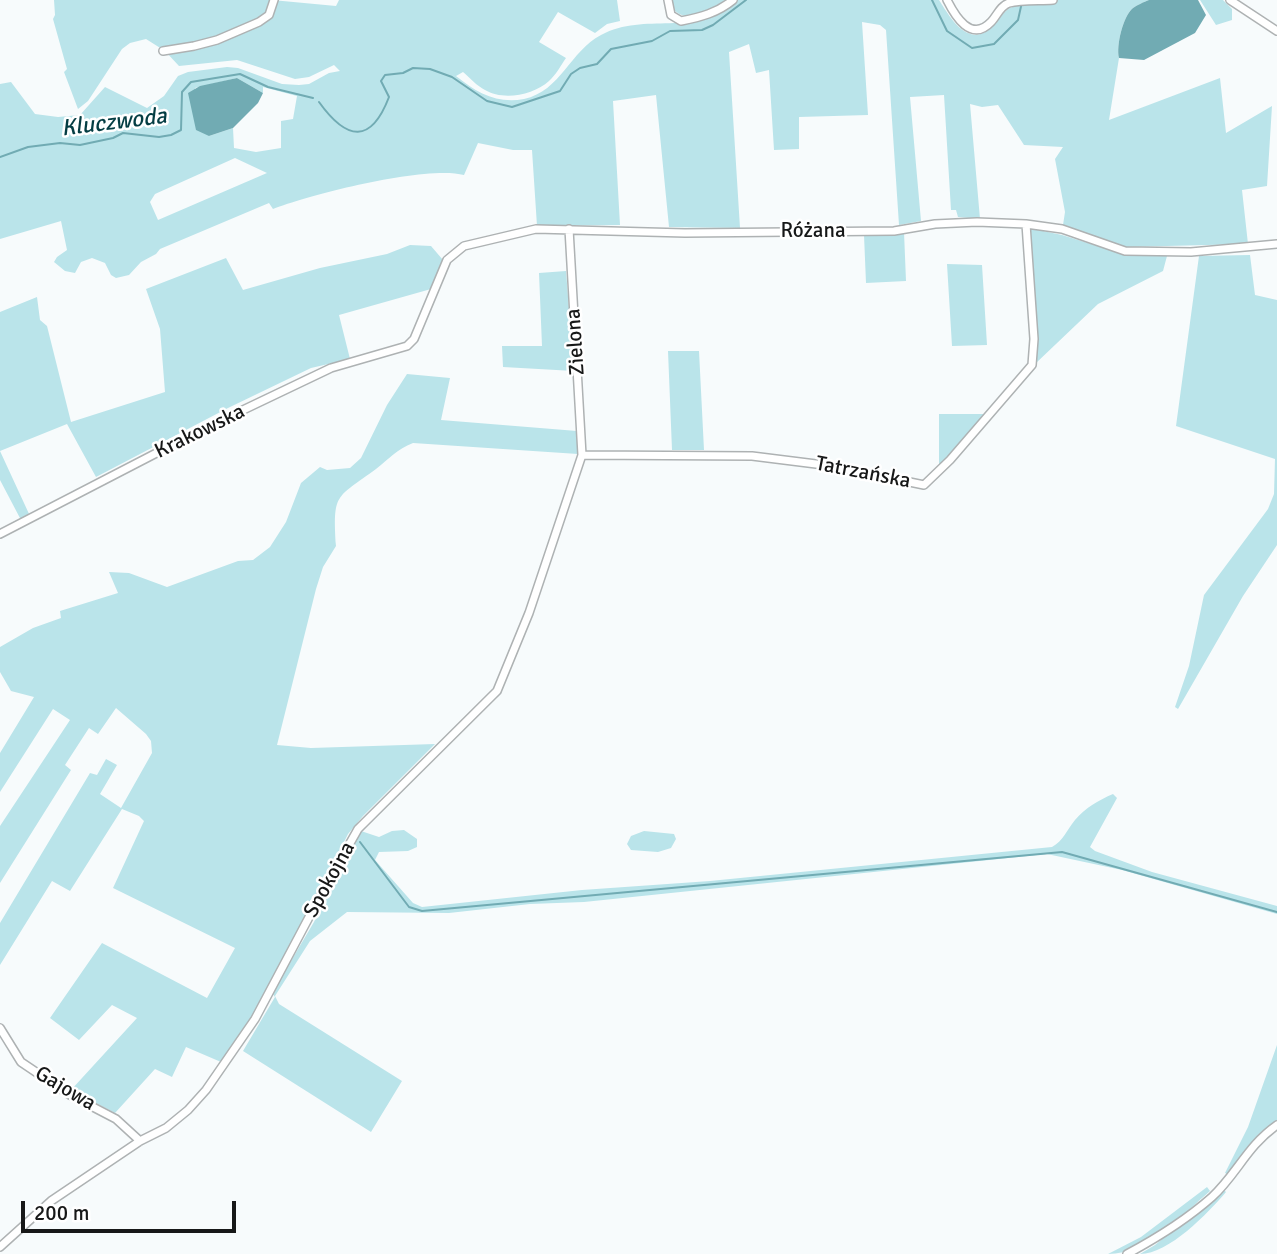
<!DOCTYPE html>
<meta charset="utf-8">
<style>
body{margin:0}
#map{position:relative;width:1277px;height:1254px;overflow:hidden;background:#f7fbfc;font-family:Signika,sans-serif}
canvas{display:block}
.scale{position:absolute;left:21px;top:1201px;width:215px;height:32px;box-sizing:border-box;border:4px solid #171818;border-top:0;padding-left:9px;font-size:21px;line-height:24px;white-space:nowrap;color:#171818;-webkit-text-stroke:5px #fff;paint-order:stroke}
</style>
<div id="map">
<canvas width="1277" height="1254"></canvas>
<div class="scale">200 m</div>
</div>
<script>
const ctx = document.querySelector('canvas').getContext('2d');
ctx.lineJoin = 'round';
function fill(path, color) {
  ctx.fillStyle = color;
  ctx.fill(path, 'evenodd');
}
function trace(path, color, width, dash) {
  ctx.strokeStyle = color;
  ctx.lineWidth = width;
  ctx.lineCap = dash ? 'butt' : 'round';
  ctx.setLineDash(dash || []);
  ctx.stroke(path);
}
function write(font, color, halo, rows, align = 'center') {
  ctx.font = font + ' Signika,sans-serif';
  ctx.lineWidth = 5;
  ctx.setLineDash([]);
  ctx.textBaseline = 'middle';
  ctx.strokeStyle = halo;
  ctx.fillStyle = color;
  for (const [text, x, y, turn = 0] of rows) {
    ctx.save();
    ctx.translate(x, y);
    ctx.rotate((+turn || 0) * Math.PI / 180);
    ctx.textAlign = isNaN(turn) ? turn : align;
    if (halo) ctx.strokeText(text, 0, 0);
    ctx.fillText(text, 0, 0);
    ctx.restore();
  }
}
const green = new Path2D(`
 M 54,0 L 272,0 L 336,6 L 339,0 L 617,0 L 620,21 L 607,24 L 595,33 L 558,12 L 539,42 L 566,58 C 561,65 556,75 549,81 C 534,95 503,101 485,90 C 477,86 470,78 463,72 L 456,76 C 477,93 497,104 524,99 C 561,91 570,51 601,35 C 646,11 693,39 738,0 L 939,0 C 951,19 969,50 993,26 C 1004,15 1002,10 1018,5 L 1019,0 L 1149,0 C 1144,2 1137,5 1133,8 C 1123,16 1116,46 1119,58 L 1109,120 L 1220,78 L 1226,133 L 1272,106 L 1267,186 L 1242,190 L 1248,244 L 1126,247 L 1063,225 L 1065,212 L 1055,159 L 1063,147 L 1024,145 L 998,105 L 982,107 L 970,104 L 980,219 L 958,217 L 956,210 L 951,210 L 944,95 L 910,97 L 921,221 L 899,225 L 886,30 L 880,25 L 862,22 L 868,115 L 799,117 L 799,149 L 774,150 L 769,70 L 756,73 L 749,44 L 729,52 L 740,228 L 669,227 L 656,95 L 613,101 L 620,225 L 537,226 L 532,150 L 513,150 L 478,143 L 464,175 C 427,165 311,194 273,209 L 269,203 L 160,249 L 156,254 L 141,262 L 129,275 L 116,278 L 111,275 L 105,263 L 92,258 L 81,262 L 75,273 L 65,271 L 54,262 L 57,257 L 67,250 L 61,221 L 0,239 L 0,84 L 11,82 L 35,114 L 58,117 L 80,115 L 105,87 L 147,108 L 164,96 L 178,76 L 188,72 L 227,67 L 238,68 L 282,84 L 299,85 L 309,84 L 329,73 L 340,71 L 334,65 L 309,77 L 295,79 L 237,60 L 179,66 L 165,51 L 146,39 L 130,43 L 122,49 L 88,101 L 78,109 L 64,72 L 67,69 L 53,19 L 55,15 ZM 237,78 L 263,93 L 263,87 L 297,96 L 293,119 L 281,121 L 281,148 L 256,152 L 234,148 L 233,128 L 209,136 L 195,88 ZM 235,158 L 267,173 L 158,220 L 150,202 L 155,194 Z
 M 671,0 L 730,0 C 715,9 691,25 675,11 Z
 M 1200,0 L 1223,0 L 1232,9 L 1232,20 L 1216,25 Z
 M 1029,228 L 1062,235 L 1120,253 L 1167,256 L 1163,271 L 1098,304 L 1035,364 L 1037,346 Z
 M 904,232 L 906,281 L 866,283 L 864,235 Z
 M 410,245 L 431,246 L 443,260 L 431,289 L 339,315 L 350,359 L 311,368 L 228,408 L 96,477 L 67,424 L 0,451 L 30,516 L 21,520 L 0,480 L 0,312 L 37,297 L 40,320 L 47,326 L 71,422 L 165,392 L 160,329 L 146,289 L 226,258 L 243,290 L 320,268 L 387,254 Z
 M 1250,255 L 1255,295 L 1277,300 L 1277,545 L 1243,596 L 1178,709 L 1175,707 L 1189,666 L 1204,595 L 1268,509 L 1274,494 L 1275,459 L 1176,426 L 1199,256 Z
 M 947,264 L 982,265 L 987,345 L 952,346 Z
 M 566,271 L 574,371 L 503,367 L 502,346 L 542,346 L 539,273 Z
 M 668,351 L 699,351 L 704,450 L 672,450 Z
 M 407,374 L 450,378 L 441,420 L 577,431 L 578,454 L 413,443 C 397,449 389,459 376,469 C 335,499 333,493 336,546 L 323,567 L 316,589 L 277,745 L 311,748 L 435,744 L 363,816 L 348,834 L 318,894 L 250,1020 L 221,1062 L 186,1047 L 172,1077 L 155,1069 L 115,1113 L 71,1090 L 137,1018 L 112,1005 L 79,1040 L 50,1018 L 102,943 L 207,998 L 235,948 L 113,888 L 144,821 L 139,816 L 122,809 L 70,891 L 52,881 L 0,965 L 0,923 L 90,773 L 97,775 L 106,759 L 117,765 L 100,794 L 121,808 L 152,753 L 151,741 L 146,734 L 116,708 L 98,734 L 89,728 L 65,765 L 71,770 L 0,883 L 0,826 L 70,720 L 53,709 L 0,792 L 0,753 L 34,697 L 11,691 L 0,672 L 0,647 L 33,628 L 61,618 L 60,611 L 118,593 L 109,572 L 129,573 L 167,587 L 238,561 L 253,560 L 270,547 L 286,522 L 301,483 L 320,467 L 327,470 L 350,468 L 361,458 L 387,405 Z
 M 939,414 L 984,414 L 939,467 Z
 M 1113,794 L 1117,798 L 1090,847 L 1095,851 L 1152,872 L 1277,906 L 1277,914 L 1122,870 L 1047,854 L 584,902 L 530,904 L 449,913 L 347,912 L 310,941 L 275,996 L 279,1004 L 402,1081 L 371,1132 L 243,1051 L 275,997 L 272,993 L 314,922 L 343,861 L 361,831 L 379,837 L 392,831 L 404,830 L 417,839 L 417,847 L 408,851 L 379,852 L 375,860 L 413,903 L 422,907 L 582,890 L 710,881 L 1052,847 C 1063,841 1067,830 1075,820 C 1085,808 1099,800 1113,794 Z
 M 644,831 L 674,834 L 676,839 L 671,848 L 658,852 L 631,850 L 627,844 L 631,836 Z
 M 1277,1045 L 1277,1120 L 1261,1132 L 1227,1174 L 1225,1173 L 1248,1127 Z
 M 1207,1187 L 1210,1191 C 1182,1215 1148,1254 1108,1254 L 1141,1237 Z
 M 1223,1189 L 1226,1192 C 1208,1213 1169,1254 1140,1254 L 1155,1245 Z`);
const water = new Path2D(`
 M 1149,0 L 1198,0 L 1206,15 L 1195,33 L 1144,60 L 1119,58 C 1116,46 1123,16 1133,8 C 1137,5 1144,2 1149,0 Z
 M 237,78 L 263,93 L 258,103 L 233,128 L 209,136 L 196,130 L 188,93 L 200,86 Z`);
const stream = new Path2D(`
 M 932,0 L 947,31 L 972,48 L 994,44 L 1018,20 L 1022,2
 M 319,102 C 347,141 371,144 389,97 L 381,81 L 385,75 L 403,73 L 413,68 L 430,69 L 452,77 L 487,101 L 512,107 L 560,91 L 571,74 L 580,68 L 597,64 L 611,49 L 652,41 L 670,31 L 702,30 L 713,25 L 746,0
 M 0,157 L 28,147 L 60,143 L 80,145 L 113,138 L 123,133 L 159,137 L 171,135 L 181,130 L 182,92 L 191,82 L 240,74 L 268,87 L 313,98
 M 360,842 L 409,907 L 422,911 L 1062,852 L 1277,912`);
const street = new Path2D(`
 M 668,0 L 671,15 L 681,21 C 701,17 717,13 733,0
 M 947,0 C 955,16 971,43 991,22 C 997,16 1000,6 1009,3 C 1021,0 1040,1 1053,0
 M 1230,0 L 1277,31
 M 163,51 L 194,46 L 217,40 L 259,22 L 269,15 L 274,0
 M 582,455 L 752,456 L 832,466 L 924,485 L 950,460 L 1032,365 L 1034,339 L 1026,224
 M 0,534 L 199,431 L 331,368 L 407,346 L 414,339 L 447,260 L 464,246 L 536,229 L 685,233 L 894,231 L 935,224 L 977,222 L 1026,224 L 1062,229 L 1125,251 L 1191,252 L 1277,244
 M 0,1028 L 21,1062 L 70,1095 L 116,1119 L 140,1141
 M 0,1247 L 51,1201 L 140,1141 L 166,1128 L 188,1110 L 206,1090 L 255,1019 L 324,889 L 358,829 L 497,691 L 529,613 L 582,455 L 569,229
 M 1127,1254 C 1157,1238 1186,1220 1212,1197 C 1237,1174 1247,1146 1277,1125`);
const streetNames = [
 ["Różana",813,231],
 ["Zielona",576,342,-94],
 ["Krakowska",200,432,-26],
 ["Tatrzańska",863,473,11],
 ["Spokojna",330,880,-61],
 ["Gajowa",65,1089,31]
];
const waterNames = [
 ["Kluczwoda",114,123,-7]
];
fill(green, '#bae4ea');
fill(water, '#71abb3');
trace(stream, '#71abb3', 2);
trace(street, '#aeb2b3', 10);
trace(street, '#fff', 7);
write('21px', '#171818', '#fff', streetNames);
write('italic 23px', '#043d43', '#fff', waterNames);
</script>
